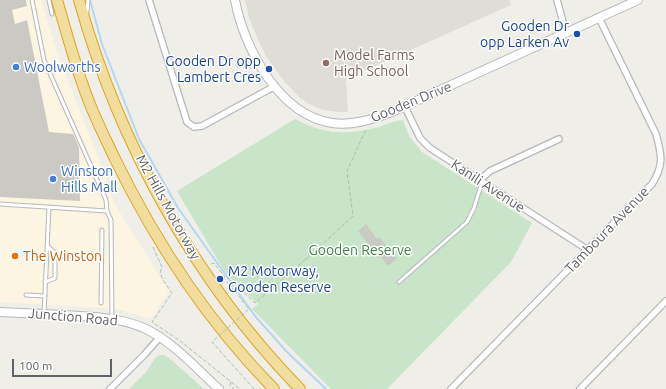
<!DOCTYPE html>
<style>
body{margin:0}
#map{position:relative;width:666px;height:389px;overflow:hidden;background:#f0eee8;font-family:Ubuntu,sans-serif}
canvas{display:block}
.scale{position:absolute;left:12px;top:359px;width:100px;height:18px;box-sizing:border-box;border:2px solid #5f6266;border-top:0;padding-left:5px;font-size:12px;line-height:14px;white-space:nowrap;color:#5f6266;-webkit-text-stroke:3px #fff;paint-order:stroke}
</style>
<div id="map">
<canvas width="666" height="389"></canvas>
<div class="scale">100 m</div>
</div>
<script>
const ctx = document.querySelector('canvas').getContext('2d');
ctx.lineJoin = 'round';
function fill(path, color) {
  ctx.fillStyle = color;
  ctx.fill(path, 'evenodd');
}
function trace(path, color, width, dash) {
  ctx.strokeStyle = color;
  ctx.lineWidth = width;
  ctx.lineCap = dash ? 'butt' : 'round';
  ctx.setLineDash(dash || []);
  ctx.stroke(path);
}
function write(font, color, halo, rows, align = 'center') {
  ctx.font = font + ' Ubuntu,sans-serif';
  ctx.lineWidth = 3;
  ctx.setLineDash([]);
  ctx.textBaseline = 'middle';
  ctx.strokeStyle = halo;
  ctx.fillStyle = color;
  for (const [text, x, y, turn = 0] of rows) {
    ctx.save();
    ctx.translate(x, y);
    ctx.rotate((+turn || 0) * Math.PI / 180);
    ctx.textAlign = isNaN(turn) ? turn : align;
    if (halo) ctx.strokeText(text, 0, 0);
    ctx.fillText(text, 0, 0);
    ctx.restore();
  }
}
const commercial = new Path2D(`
 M 0,0 L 41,0 L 60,61 L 97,154 L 114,203 L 169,291 L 151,319 L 117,309 L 0,302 Z`);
const education = new Path2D(`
 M 245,0 L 509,0 L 511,5 L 346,79 L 348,112 L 339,112 L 323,110 L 309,104 L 299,97 L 284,81 L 266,56 L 259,42 L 249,18 Z`);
const green = new Path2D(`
 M 295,119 C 324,135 348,135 379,127 C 387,124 394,121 403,120 L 409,136 L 422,152 L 532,223 L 511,262 L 387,389 L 331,389 L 252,309 L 258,304 L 226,274 L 177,191 Z
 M 159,355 L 164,355 L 169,358 L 204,389 L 129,389 L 147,371 L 155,358 Z`);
const stream = new Path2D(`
 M 90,0 L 102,44 L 139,139 L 178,208 L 255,316 L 287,352 L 326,389`);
const building = new Path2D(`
 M 0,0 L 26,0 L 27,6 L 12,10 L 15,24 L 27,20 L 49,132 L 73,134 L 79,147 L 80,201 L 0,197 Z
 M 366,224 L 377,239 L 379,237 L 397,259 L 388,266 L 381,257 L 379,258 L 373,252 L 372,253 L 368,247 L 369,245 L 358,231 Z`);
const path = new Path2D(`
 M 153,247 L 162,267 C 157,276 167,285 172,293 L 152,322 L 179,340 L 240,389
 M 306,259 L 353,216 L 347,171 L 366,129
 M 211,264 L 214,263 L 225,277
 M 231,382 L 230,385 L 234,389`);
const lane = new Path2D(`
 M 32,0 L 44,60 L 106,200 L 107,211
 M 49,0 L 52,14
 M 87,12 L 88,0
 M 0,204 L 107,211 L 111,220 L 112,319
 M 45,282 L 55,278 L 55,253 L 47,246
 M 399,282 L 467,222 L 474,208 L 482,182
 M 26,295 L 45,296
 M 101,303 L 102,230
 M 44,314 L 49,208`);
const street = new Path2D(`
 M 149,0 L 187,122 L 194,127 L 202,126 L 275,86
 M 557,0 L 566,33
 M 405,107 L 420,138 L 430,148 L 588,250
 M 480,180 L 490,171 L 559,139
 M 110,389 L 145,354 L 160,337
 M 451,389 L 652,184 C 664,165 662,156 656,134 L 599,18
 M 580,389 L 666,301`);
const secondary = new Path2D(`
 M 235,0 C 244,48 279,115 332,123 C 353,126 373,119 392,112 L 638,0
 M 0,312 C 21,313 43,314 64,315 C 92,317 120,317 146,329 C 173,342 197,369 219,389`);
const highway = new Path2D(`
 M 57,0 C 68,37 77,74 92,109 C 99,126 107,142 115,159 C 156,243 208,322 274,389
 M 79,0 C 119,144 195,281 300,389`);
const pathBridge = new Path2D(`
 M 254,389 L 212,342 L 249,309 L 224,278 L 226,276 L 255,303 L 306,259`);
const markers = [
 [577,34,4,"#1a4fb4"],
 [326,63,4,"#8d6e63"],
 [16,67,4,"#3f7fe0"],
 [269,69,4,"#1a4fb4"],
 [53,179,4,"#3f7fe0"],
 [15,256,4,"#e8710a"],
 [220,279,4,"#1a4fb4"]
];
const transitNames = [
 ["Gooden Dr",569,26],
 ["opp Larken Av",569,42],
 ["Gooden Dr opp",261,61],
 ["Lambert Cres",261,77],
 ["M2 Motorway,",228,271,"left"],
 ["Gooden Reserve",228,287,"left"]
];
const educationNames = [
 ["Model Farms",334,55],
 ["High School",334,71]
];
const shopNames = [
 ["Woolworths",24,67],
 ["Winston",61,171],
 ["Hills Mall",61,187]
];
const streetNames = [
 ["Gooden Drive",411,102,-22],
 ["Kanili Avenue",488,186,33],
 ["M2 Hills Motorway",168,207,61],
 ["Tamboura Avenue",607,230,-46],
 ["Junction Road",73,317,5]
];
const parkNames = [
 ["Gooden Reserve",360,250]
];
const foodNames = [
 ["The Winston",23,256]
];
fill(commercial, '#fbf5e2');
fill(education, '#dfddd7');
fill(green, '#c8e4c9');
trace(stream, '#b2d7f5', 2);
fill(building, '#cbc9c4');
trace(lane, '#b5b7bb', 5);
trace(street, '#b5b7bb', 8);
trace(secondary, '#b4b7bb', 10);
trace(highway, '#dca31c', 12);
trace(path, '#a2c4ad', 1, [4, 2]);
trace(lane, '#fff', 3);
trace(street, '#fff', 5.5);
trace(secondary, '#fff', 8);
trace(highway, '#f1dd9e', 10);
trace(pathBridge, '#a2c4ad', 1, [4, 2]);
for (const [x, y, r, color] of markers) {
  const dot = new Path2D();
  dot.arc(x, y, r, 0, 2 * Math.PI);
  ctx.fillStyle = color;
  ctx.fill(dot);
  trace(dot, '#fff', 1.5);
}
write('14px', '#164399', '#fff', transitNames, 'right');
write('14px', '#785e54', '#fff', educationNames, 'left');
write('14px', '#366cbe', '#fff', shopNames, 'left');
write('14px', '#5f6266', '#fff', streetNames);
write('14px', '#418445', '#fff', parkNames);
write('14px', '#c56008', '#fff', foodNames, 'left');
</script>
